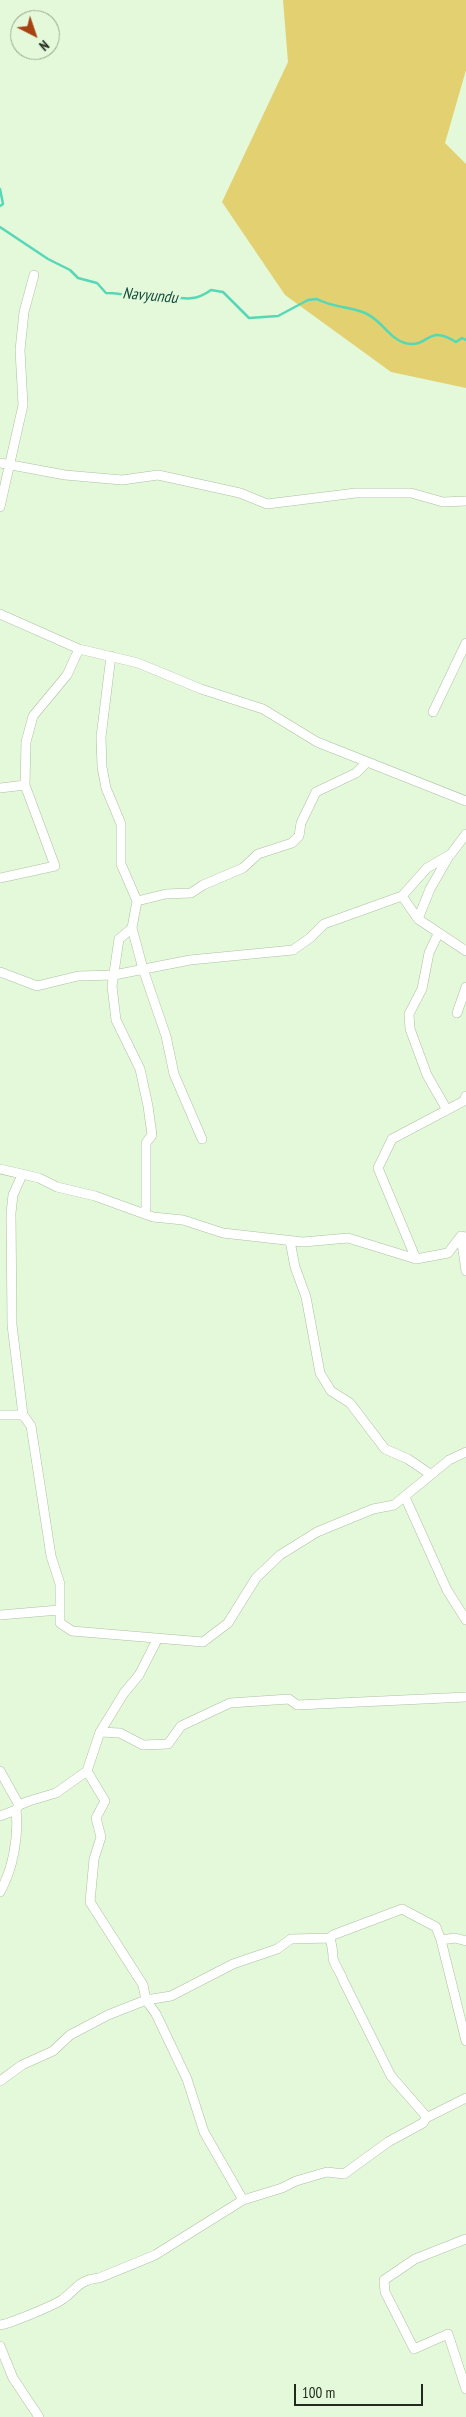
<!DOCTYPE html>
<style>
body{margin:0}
#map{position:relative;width:466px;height:2417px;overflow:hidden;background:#e4f9da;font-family:"PT Sans Narrow",sans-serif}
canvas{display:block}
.north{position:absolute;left:10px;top:10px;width:50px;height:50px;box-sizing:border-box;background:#e4f9da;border:1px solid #96a68f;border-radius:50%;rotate:139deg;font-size:14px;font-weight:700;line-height:20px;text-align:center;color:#222a1f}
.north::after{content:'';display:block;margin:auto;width:18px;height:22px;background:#a74212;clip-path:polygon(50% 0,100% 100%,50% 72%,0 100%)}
.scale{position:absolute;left:294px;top:2384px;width:129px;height:22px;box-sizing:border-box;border:2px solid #222a1f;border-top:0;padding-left:6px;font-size:15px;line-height:18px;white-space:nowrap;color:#222a1f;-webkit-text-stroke:4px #e4f9da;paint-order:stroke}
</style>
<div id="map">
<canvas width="466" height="2417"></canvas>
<div class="north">N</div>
<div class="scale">100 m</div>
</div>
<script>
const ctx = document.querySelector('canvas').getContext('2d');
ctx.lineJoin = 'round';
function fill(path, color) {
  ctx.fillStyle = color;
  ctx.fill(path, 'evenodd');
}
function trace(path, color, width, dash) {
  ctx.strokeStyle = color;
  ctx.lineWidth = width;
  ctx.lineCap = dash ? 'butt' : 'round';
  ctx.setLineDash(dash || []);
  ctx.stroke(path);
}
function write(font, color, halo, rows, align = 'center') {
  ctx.font = font + ' "PT Sans Narrow",sans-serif';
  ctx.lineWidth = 5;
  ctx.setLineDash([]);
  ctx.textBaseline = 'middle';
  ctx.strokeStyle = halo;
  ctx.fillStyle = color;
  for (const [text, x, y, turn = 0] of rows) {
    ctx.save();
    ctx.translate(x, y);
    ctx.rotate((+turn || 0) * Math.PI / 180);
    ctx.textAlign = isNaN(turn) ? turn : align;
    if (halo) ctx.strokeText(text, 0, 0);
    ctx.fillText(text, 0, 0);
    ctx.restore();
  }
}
const green = new Path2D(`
 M 283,0 L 466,0 L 466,70 L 445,143 L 466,164 L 466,388 L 391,372 L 285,295 L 222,202 L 288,62 Z`);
const stream = new Path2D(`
 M 0,189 L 3,204 L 0,206
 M 0,227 L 48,259 L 70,270 L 78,278 L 97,283 L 106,293 C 118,293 129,296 142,296 C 147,297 152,295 158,295 C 179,297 192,304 211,290 L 223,292 L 249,318 L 278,316 L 308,300 L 317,299 C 333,308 349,306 365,313 C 382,320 388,338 405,343 C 430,349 426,323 456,342 L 462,338 L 466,340`);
const minor = new Path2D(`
 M 0,463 L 65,475 L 122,480 L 158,475 L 240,493 L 267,504 L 356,493 L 411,493 L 443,502 L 466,501
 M 0,507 L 23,405 L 20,350 L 24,312 L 34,275
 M 0,614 L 79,649 L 138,663 L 201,689 L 263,709 L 317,742 L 466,801
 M 111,656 L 101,737 L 102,767 L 106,788 L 121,824 L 121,864 L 137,901 L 132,928 L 143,969 L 166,1036 L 174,1074 L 202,1139
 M 433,712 L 466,643
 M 0,788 L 25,785
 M 0,878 L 55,866 L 25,785 L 26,742 L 33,716 L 67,675 L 79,649
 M 402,896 L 418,919 L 466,951
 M 137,901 L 166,894 L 191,893 L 203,885 L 243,868 L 258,854 L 292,843 L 299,836 L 301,823 L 316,792 L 356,773 L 366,763
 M 418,919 L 430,889 L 449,856
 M 132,928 L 119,939 L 112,986 L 116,1020 L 140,1069 L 148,1106 L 152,1135 L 146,1143 L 146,1208 L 144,1212
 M 438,934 L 429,953 L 422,989 L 409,1014 L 410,1029 L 427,1075 L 447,1110
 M 0,972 L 37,986 L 78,976 L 114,975 L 190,960 L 293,950 L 310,938 L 324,924 L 402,896 L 427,868 L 451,854 L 466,834
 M 457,1013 L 466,987
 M 0,1169 L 39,1178 L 57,1187 L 95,1196 L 153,1217 L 183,1220 L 223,1233 L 303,1242 L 348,1238 L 416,1259 L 448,1253 L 461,1236 L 466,1237
 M 22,1175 L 13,1195 L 11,1213 L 12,1325 L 23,1415 L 31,1426 L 51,1556 L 60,1584 L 60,1623 L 72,1631 L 203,1642 L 228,1623 L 256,1578 L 280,1555 L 317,1532 L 373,1509 L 394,1505 L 449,1460 L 466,1452
 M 461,1236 L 466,1271
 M 290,1241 L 295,1267 L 306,1297 L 320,1373 L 331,1391 L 350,1403 L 385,1449 L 408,1459 L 430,1474
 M 416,1259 L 378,1168 L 392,1139 L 464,1101 L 466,1096
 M 0,1415 L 23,1415
 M 405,1497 L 447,1590 L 466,1620
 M 0,1615 L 59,1610
 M 100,1732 L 120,1733 L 143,1745 L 168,1744 L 181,1726 L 230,1703 L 289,1699 L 297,1705 L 466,1697
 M 0,1771 L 19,1805
 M 87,1771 L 105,1801 L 96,1818 L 101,1837 L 94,1859 L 90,1902 L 143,1985 L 146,2000 L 156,2014 L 187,2079 L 204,2132 L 243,2200
 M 0,1816 L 16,1810
 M 0,1892 C 13,1869 19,1836 16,1810 L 19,1805 L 29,1801 L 56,1793 L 87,1771 L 100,1732 L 124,1693 L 139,1675 L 158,1638
 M 441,1940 L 466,2041
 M 0,2081 L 22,2065 L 53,2051 L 70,2035 L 108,2015 L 146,2000 L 171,1996 L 233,1964 L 277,1949 L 291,1939 L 330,1938
 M 426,2118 L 466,2098
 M 466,2239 L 415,2259 L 384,2280 L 385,2292 L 414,2349 L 448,2334 L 466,2389
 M 0,2325 C 9,2324 55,2305 63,2299 C 77,2289 78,2280 99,2278 L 155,2255 L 243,2200 L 282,2188 L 296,2181 L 327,2172 L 344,2174 L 388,2142 L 423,2123 L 426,2118 L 425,2115 L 391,2076 L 343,1980 C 341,1973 334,1965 333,1958 C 333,1950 332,1947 330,1938 L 333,1935 L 402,1909 L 436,1927 L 441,1940 L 455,1938 L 466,1941
 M 0,2346 L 13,2378 L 39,2417`);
const waterNames = [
 ["Navyundu",150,296,5]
];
fill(green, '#e3d071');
trace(stream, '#56d8b7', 2.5);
trace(minor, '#acc0a2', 10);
trace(minor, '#fff', 9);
write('italic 16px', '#164e40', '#e4f9da', waterNames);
</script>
